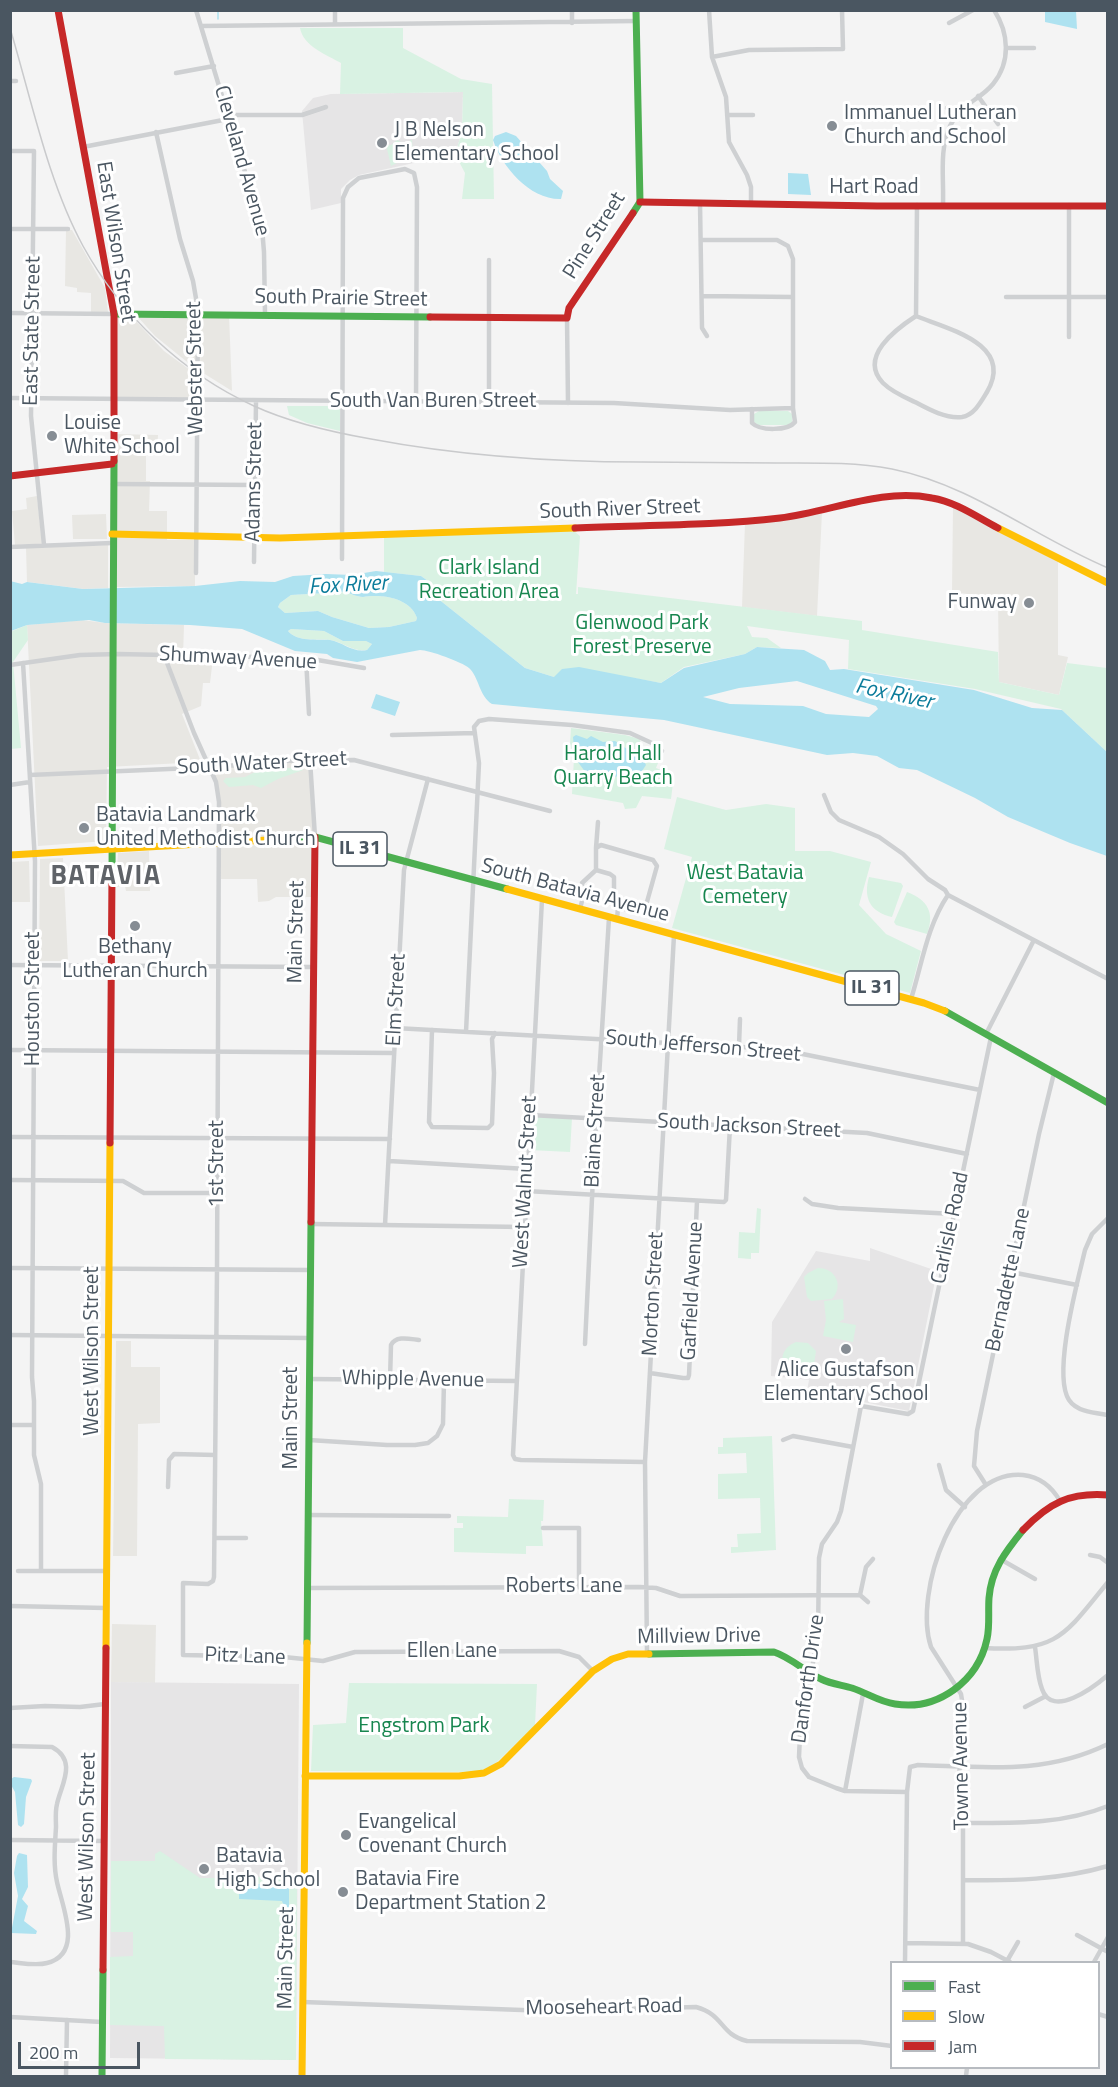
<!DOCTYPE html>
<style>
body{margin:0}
#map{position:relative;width:1118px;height:2087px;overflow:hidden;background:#f4f4f4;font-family:"Titillium Web",sans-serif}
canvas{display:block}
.frame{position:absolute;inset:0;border:12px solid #4a5661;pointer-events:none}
.legend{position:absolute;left:890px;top:1961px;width:210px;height:108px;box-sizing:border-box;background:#fff;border:2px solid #b7bbc0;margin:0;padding:8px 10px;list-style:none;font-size:18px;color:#4a5661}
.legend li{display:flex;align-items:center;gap:12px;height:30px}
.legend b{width:30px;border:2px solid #b7bbc0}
.scale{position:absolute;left:18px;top:2042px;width:122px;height:27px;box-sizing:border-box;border:3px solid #4a5661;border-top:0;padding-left:8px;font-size:18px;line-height:21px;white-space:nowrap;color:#4a5661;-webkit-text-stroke:4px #fff;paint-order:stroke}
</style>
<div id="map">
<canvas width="1118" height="2087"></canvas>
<div class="frame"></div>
<ul class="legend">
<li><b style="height:8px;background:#4caf50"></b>Fast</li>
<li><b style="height:8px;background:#ffc107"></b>Slow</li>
<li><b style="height:8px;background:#c62828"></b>Jam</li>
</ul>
<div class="scale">200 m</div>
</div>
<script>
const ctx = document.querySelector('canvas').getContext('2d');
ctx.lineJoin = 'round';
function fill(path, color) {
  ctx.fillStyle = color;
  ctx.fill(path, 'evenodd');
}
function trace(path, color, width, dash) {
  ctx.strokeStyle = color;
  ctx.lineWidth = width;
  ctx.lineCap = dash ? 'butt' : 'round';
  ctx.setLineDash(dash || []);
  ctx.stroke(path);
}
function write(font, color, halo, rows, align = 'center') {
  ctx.font = font + ' "Titillium Web",sans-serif';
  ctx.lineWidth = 6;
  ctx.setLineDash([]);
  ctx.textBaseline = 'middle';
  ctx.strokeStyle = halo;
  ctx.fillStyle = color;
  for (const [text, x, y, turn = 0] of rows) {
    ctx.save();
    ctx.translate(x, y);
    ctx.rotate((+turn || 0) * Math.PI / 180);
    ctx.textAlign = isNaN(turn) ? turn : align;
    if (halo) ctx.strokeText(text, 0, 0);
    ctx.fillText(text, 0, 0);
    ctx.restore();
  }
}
const commercial = new Path2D(`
 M 66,230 L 72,230 L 101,281 L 105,288 L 108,312 L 91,312 L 91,293 L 77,292 L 77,288 L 65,286 Z
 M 201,315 L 229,315 L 232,391 L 200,371 Z
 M 116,316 L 131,316 L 164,351 L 197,375 L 197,398 L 115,397 Z
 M 137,316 L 197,317 L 197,370 L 155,336 Z
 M 115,434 L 158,435 L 157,450 L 146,450 L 146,481 L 150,481 L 149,511 L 167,511 L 167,540 L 195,540 L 195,586 L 115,587 Z
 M 37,496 L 42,544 L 15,545 L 12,511 L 27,509 L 26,498 Z
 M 953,507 L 1058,562 L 1058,655 L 1068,657 L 1059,695 L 999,682 L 998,598 L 952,592 Z
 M 822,512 L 817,616 L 742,607 L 745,523 Z
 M 106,514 L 107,539 L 73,539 L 72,515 Z
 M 108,545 L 108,588 L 83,589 L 27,582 L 26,548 Z
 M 82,620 L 105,623 L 184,625 L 183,657 L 213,658 L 210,683 L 203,683 L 201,706 L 182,714 L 201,762 L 107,767 L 106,841 L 38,846 L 27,625 Z
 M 309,762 L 314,835 L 220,840 L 220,802 L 211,768 Z
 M 313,844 L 311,897 L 276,897 L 269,901 L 258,902 L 257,879 L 221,879 L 220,846 Z
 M 149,851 L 150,891 L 126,891 L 125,886 L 116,887 L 118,853 Z
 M 63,858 L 68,961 L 39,961 L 40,859 Z
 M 29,861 L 30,902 L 12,902 L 11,862 Z
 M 116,1341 L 131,1341 L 131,1367 L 160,1367 L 160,1423 L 138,1424 L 137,1556 L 113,1556 Z
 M 112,1624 L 156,1625 L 155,1683 L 111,1682 Z`);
const education = new Path2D(`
 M 463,92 L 462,132 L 455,154 L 359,175 L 350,180 L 341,189 L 341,203 L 311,210 L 302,111 L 313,98 L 331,94 Z
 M 870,1248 L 937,1271 L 909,1411 L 807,1391 L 809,1380 L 771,1376 L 772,1322 L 816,1251 L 870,1261 Z
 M 111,1682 L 299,1684 L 296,2060 L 110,2058 Z`);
const green = new Path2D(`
 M 300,28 L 403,28 L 403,48 L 461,79 L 492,84 L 494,199 L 462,199 L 465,173 L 455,154 L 462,132 L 463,92 L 340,94 L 341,63 C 327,55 303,46 300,28 Z
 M 397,140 L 403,143 L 412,140 L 413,154 L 391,166 L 386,145 L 391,145 Z
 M 287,406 L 340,406 L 340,431 L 307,423 L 289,415 Z
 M 759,411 L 788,411 L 792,414 L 792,422 L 789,425 L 758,425 L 754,422 L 754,414 Z
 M 574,531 L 580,536 L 576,594 L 578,594 L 578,587 L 862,621 L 862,630 L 998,652 L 999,682 L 1059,695 L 1067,663 L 1107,668 L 1107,752 L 1061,709 L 975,689 L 848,669 L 849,640 L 747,626 L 752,637 L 767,638 L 781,648 L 757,647 L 745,654 L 684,667 L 661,683 L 633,678 L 554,677 L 525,668 L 427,590 L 428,581 L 421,576 L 384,572 L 384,537 Z
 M 344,592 C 350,593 357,597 363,597 C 380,594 410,597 417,618 L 416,621 L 389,627 L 369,628 L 332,617 L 318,611 L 285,613 L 278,607 L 280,603 L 291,595 Z
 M 27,625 L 28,640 L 13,662 L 21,748 L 11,749 L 10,632 Z
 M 291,629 L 324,631 L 343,641 L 366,641 L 372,644 L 367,650 C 352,652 343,642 330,640 C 317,639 297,642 288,631 Z
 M 571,728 L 625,735 L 640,739 L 641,749 L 660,758 L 656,768 L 674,775 L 671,799 L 642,796 L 636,808 L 625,809 L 623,803 L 572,794 L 574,758 L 570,744 Z
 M 304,767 L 303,770 L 278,779 L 261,788 L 253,785 L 229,787 L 223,781 L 226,778 L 245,777 L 259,770 Z
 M 677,797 L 726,810 L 766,804 L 795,808 L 795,851 L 830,851 L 871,862 L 859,905 L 886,934 L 921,951 L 910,993 L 672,928 L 692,857 L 664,849 Z
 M 869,877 L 901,883 L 903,886 L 892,917 C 870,912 863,898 869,877 Z
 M 907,892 C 928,900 935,913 927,934 L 896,925 L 894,922 Z
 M 531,1116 L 572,1118 L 570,1152 L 529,1150 Z
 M 757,1208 L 761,1209 L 759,1253 L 751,1253 L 751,1259 L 738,1258 L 739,1232 L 755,1233 Z
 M 818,1268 C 836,1268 844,1286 832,1299 L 811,1301 L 807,1297 L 804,1277 L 808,1273 Z
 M 843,1299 L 844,1319 L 839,1322 L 856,1325 L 853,1342 L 823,1336 L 826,1320 L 824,1301 Z
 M 796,1342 L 808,1343 L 816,1351 L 813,1372 L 809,1375 L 789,1373 C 778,1362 781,1348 796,1342 Z
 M 772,1436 L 776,1550 L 731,1553 L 731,1547 L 738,1547 L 737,1534 L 761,1533 L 760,1498 L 718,1499 L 718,1474 L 747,1473 L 746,1453 L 718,1454 L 718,1447 L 723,1447 L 723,1438 Z
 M 509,1499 L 544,1500 L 543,1521 L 541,1521 L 543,1546 L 526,1546 L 526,1554 L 454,1552 L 454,1528 L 463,1528 L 463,1523 L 457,1523 L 457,1516 L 508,1517 Z
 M 349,1683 L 537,1684 L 535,1725 L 494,1765 L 478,1772 L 311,1771 L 313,1725 L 346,1723 Z
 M 160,1851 L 200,1878 L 240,1878 L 252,1873 L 254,1877 L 284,1877 L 284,1874 L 293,1874 L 297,1876 L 296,2060 L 165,2059 L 164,2026 L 110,2025 L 110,1957 L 133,1956 L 133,1932 L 111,1932 L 111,1861 L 155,1861 L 155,1854 Z`);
const water = new Path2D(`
 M 1045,11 L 1076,11 L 1077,29 L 1045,22 Z
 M 506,132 L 516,136 L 547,171 L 550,179 L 563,191 L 561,199 C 530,200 502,167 493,140 L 495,136 Z
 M 788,173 L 808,174 L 811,195 L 788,194 Z
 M 376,571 L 421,576 L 428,581 L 427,590 L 525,668 L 554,677 L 562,669 L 579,667 L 661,683 L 684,668 L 745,654 L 757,647 L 804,650 L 825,661 L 830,670 L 844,669 L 974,690 L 1032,708 L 1062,710 L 1107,752 L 1107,856 L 1070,843 L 1008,817 L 975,798 L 917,770 L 899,768 L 877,756 L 853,753 L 827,755 L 664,720 L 492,704 C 479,696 479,677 469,668 C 462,662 429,650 420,650 L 357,662 L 333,658 L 327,654 L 295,651 L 242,629 L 190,625 L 105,623 L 89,620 L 27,625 L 11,631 L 10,581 L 22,584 L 27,582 L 83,589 L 195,586 L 240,581 L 275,582 L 293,576 L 326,574 L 352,575 ZM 344,592 C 350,593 357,597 363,597 C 380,594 410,597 417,618 L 416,621 L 389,627 L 369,628 L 332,617 L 318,611 L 285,613 L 278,607 L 280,603 L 291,595 ZM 291,629 L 324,631 L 343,641 L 366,641 L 372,644 L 367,650 C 352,653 343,642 330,640 C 317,639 297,642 288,631 ZM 797,681 L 876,706 L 878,709 L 869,717 L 826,714 L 803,706 L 730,704 L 703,697 L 739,688 Z
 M 376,694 L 400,702 L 395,716 L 371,708 Z
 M 576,735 L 587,739 L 591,736 L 603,742 L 615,741 L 636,755 L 642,757 L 646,765 L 640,774 L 619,773 L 616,777 L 601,779 L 599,775 L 586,773 L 575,758 L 573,737 Z
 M 14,1777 L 31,1779 L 32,1781 L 26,1797 L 24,1824 L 21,1827 L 18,1825 L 15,1792 L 11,1785 L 11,1779 Z
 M 19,1853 L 27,1855 L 28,1887 L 22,1899 L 28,1906 L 24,1921 L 37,1931 L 36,1934 L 11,1933 L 18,1896 L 14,1873 L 17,1856 Z
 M 250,1883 C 263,1886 276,1880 289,1886 L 289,1926 L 283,1925 L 283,1904 L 282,1901 L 239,1899 L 239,1885 Z`);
const stream = new Path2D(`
 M 218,10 L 218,19`);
const street = new Path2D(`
 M 196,10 L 262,228 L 264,252 L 265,314
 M 709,10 L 712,57 L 726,97 L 729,142 L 747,175 L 751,187 L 751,204
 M 572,23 L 572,10
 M 949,23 L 973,10
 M 335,24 L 335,10
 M 201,26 L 636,21
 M 1007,48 L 1034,48
 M 712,57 L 749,50 L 843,49 L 842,10
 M 176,73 L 214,66
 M 10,81 L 16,81
 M 978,96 L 998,124
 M 947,108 L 957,114
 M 727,115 L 753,115
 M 156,132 L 180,239 L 193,281 L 198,310 L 196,573
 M 83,147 L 223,120 L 234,115 L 302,115 L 326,107
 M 10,151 L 34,151 L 31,416 L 44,545
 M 700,203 L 702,328 L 707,336
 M 943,204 C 944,179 939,149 950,126 C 961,103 979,101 993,84 C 1011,62 1009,33 994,10
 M 10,229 L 68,229
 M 701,240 L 777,240 L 788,246 L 793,259 L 793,408 L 795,422 C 788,431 760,431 752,423 L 752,409
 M 702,296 L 793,297
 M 1006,297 L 1108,297
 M 10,313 L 114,314
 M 916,316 C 896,329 858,357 883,383 C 892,392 904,397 915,402 C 928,409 946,419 962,417 C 974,415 981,402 987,392 C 1015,344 948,329 916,316 L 917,205
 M 567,318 L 568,403
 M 1069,337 L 1069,205
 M 10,398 L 614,403 L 730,410 L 793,408
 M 489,402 L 489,260
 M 113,484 L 255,485
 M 10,547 L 112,543
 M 342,559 L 343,198 L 348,187 L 359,178 L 405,169 L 414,173 L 417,187 L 416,401
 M 254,562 L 256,401
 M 164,655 L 194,733 L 216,782 L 219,802 L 217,1270 L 214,1577 L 213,1581 L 208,1584 L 183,1583 L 183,1655 L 284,1657 L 323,1661 L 355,1652 L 559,1651 L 579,1657 L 593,1671
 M 306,658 L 309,714
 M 23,663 L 35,861 L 32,1377 L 34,1401 L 34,1455 L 41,1484 L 41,1571
 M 10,665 L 80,655 L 118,654 L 306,658 L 364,668
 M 392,735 L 475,733
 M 310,760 L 315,837
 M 30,775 L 215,767 L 283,761 L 354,760 L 550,811
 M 10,785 L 30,782
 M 824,795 L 831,812 L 839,820 L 879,837 L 903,854 L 928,879 L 945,890 L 948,895 L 1108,979
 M 596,848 L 598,822
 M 542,899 L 513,1455 L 515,1459 L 521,1460 L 645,1462
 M 580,909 L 583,897 L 582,883 L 596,870
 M 617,920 L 618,907 L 639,913 L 645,909 L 657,866 L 653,860 L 601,845 L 596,848 L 596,870 L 610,874 L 614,877 L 614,904 L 618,907
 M 10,965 L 313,967
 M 911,999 C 922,964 927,926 948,895
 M 395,1028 L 778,1049 L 980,1090
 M 432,1030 L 429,1122 L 432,1127 L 488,1128 L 492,1124 L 494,1073 L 492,1039 L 495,1033
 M 466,1032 L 479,763 L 474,727 L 479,721 L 489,719 L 572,725 L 630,733 L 654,744 L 662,751
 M 986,1034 L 1034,940
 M 739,1046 L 740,1019
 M 10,1050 L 394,1053
 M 530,1115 L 867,1133 L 967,1154
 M 10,1137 L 390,1139
 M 389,1161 L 527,1169
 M 10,1180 L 123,1181 L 144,1193 L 218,1193
 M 526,1191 L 724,1202 L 726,1200 L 730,1126
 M 805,1199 L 812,1204 L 838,1208 L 954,1214
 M 1108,1218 L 1092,1234 L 1085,1250 C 1078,1280 1052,1374 1069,1400 C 1077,1412 1095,1413 1108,1415
 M 311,1224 L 524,1227
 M 385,1225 L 404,870 L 428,779
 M 10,1268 L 310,1270
 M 1011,1272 L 1077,1285
 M 10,1335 L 309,1338
 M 585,1344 L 594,1157 L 609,918
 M 650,1373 L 683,1378 L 688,1378 L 689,1375 L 697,1201
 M 309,1379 L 517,1381
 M 390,1380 L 391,1345 C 396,1335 410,1339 419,1340
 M 10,1425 L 33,1425
 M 309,1440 L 387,1445 L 415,1445 L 428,1443 L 437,1436 L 443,1424 L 444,1381
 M 783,1440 L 793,1436 L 853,1447
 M 939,1465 L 946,1490 L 965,1507
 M 986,1485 L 974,1466 L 977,1431 L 1039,1134 L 1054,1073
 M 168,1487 L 169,1460 L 174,1454 L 215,1455
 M 308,1515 L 449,1516
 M 543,1528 L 579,1528 L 579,1587
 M 215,1538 L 246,1538
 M 1090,1555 L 1100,1557 L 1108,1563
 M 1000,1559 L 1035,1579
 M 18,1571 L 107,1571
 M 307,1588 L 640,1587 L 656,1588 L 680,1596 L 860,1595 L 868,1602
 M 860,1595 L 866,1567 L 873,1559
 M 10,1606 L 106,1608
 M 1035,1647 C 1037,1660 1037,1676 1042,1689 C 1052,1719 1094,1687 1108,1675
 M 984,1648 C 1058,1652 1064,1636 1108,1582
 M 647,1653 L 645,1462 L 674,935
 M 1025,1707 L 1046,1696
 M 10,1708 L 45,1706 L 80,1707 L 105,1704
 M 10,1746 L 52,1747 C 78,1761 61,1785 57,1804 C 55,1812 56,1820 56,1827 C 55,1845 53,1864 57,1882 C 62,1906 84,1954 47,1963 C 36,1966 22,1963 10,1962
 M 845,1791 L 863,1694
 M 907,1792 L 845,1791 L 836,1788 L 809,1777 L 802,1768 L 799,1757 L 800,1734 L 818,1635 L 819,1558 L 822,1544 L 837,1522 L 841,1511 L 861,1406 L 908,1414 L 913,1411 L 991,1037
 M 963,1823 C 1012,1823 1061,1825 1108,1806
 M 10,1840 L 105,1841
 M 963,1880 C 1012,1881 1060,1880 1108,1866
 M 1077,1935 L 1108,1952
 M 906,1943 L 968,1944 L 991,1952 L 1010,1962
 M 963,1943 L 963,1823 L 958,1798 L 963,1706 L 961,1694 L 931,1647 C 913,1593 955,1469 1023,1475 C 1040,1477 1052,1487 1060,1501
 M 1007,1961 L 1018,1942
 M 905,1962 L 907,1792 L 910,1767 L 918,1765 C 985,1767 1045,1775 1108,1744
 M 1094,1962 L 1108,1937
 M 303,2002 L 549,2011 L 696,2007 C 725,2015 719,2034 747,2041 L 860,2042 L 892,2046
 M 1098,2014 L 1108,2017
 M 10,2017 L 102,2022
 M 66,2076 L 67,2020
 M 966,2076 L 967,2068`);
const fast = new Path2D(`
 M 633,213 L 640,202 L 636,10
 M 114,314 L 430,317
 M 285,839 L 315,837 L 507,889
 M 112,874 L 114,461
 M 945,1011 L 1108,1103
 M 307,1643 L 311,1222
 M 649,1654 L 774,1652 C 792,1658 805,1672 821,1679 C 831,1684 842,1685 852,1688 C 867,1693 880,1702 895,1704 C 938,1711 978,1681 987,1639 C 990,1626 988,1612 989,1598 C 991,1570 1006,1551 1023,1530
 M 102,2076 L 103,1970`);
const slow = new Path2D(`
 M 998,528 L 1108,583
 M 112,534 L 280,538 L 575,528
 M 10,855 L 285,839
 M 507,889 L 924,1003 L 945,1011
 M 106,1648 L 110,1143
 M 305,1776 L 459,1776 L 484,1773 L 501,1764 L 593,1671 L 612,1659 L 628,1654 L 649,1654
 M 302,2076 L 307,1643`);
const jam = new Path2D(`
 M 58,10 L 114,314 L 114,461
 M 640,202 L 877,206 L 1108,206
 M 430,317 L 567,318 L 569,308 L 633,213
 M 10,476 L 112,464
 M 575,528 C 643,525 712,526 780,518 C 831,512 880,488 932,498 C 956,502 977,517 998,528
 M 110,1143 L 112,874
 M 311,1222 L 315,837
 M 1023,1530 C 1049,1503 1070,1492 1108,1495
 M 103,1970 L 106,1648`);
const rail = new Path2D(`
 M 10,28 C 31,98 48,182 83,246 C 121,315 182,373 254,406 C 291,423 331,432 371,439 C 461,456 550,462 641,462 C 687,462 732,463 777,463 C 816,463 854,462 892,469 C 972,485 1034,537 1108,568`);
const markers = [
 [832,126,6,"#868d94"],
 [382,143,6,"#868d94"],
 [52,436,6,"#868d94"],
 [1029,603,6,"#868d94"],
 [84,828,6,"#868d94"],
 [135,926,6,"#868d94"],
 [846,1349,6,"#868d94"],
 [346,1835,6,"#868d94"],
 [204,1869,6,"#868d94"],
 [343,1892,6,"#868d94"]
];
const shields = [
 [360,849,54],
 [872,988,54]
];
const shieldNames = [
 ["IL 31",360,849],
 ["IL 31",872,988]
];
const poiNames = [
 ["Immanuel Lutheran",844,114],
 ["Church and School",844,138],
 ["J B Nelson",394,131],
 ["Elementary School",394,155],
 ["Louise",64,424],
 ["White School",64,448],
 ["Funway",1017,603,"right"],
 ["Batavia Landmark",96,816],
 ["United Methodist Church",96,840],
 ["Bethany",135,948,"center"],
 ["Lutheran Church",135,972,"center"],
 ["Alice Gustafson",846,1371,"center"],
 ["Elementary School",846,1395,"center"],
 ["Evangelical",358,1823],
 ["Covenant Church",358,1847],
 ["Batavia",216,1857],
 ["High School",216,1881],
 ["Batavia Fire",355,1880],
 ["Department Station 2",355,1904]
];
const streetNames = [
 ["Cleveland Avenue",241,161,74],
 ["Hart Road",874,188],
 ["Pine Street",595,236,-58],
 ["East Wilson Street",115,242,81],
 ["South Prairie Street",341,299,1],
 ["East State Street",33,331,-89],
 ["Webster Street",196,368,-91],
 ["South Van Buren Street",433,402],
 ["Adams Street",255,482,-89],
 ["South River Street",620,510,-2],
 ["Shumway Avenue",238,659,3],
 ["South Water Street",262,764,-3],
 ["South Batavia Avenue",575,891,15],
 ["Main Street",297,932,-89],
 ["Houston Street",34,999,-90],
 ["Elm Street",397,1000,-87],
 ["South Jefferson Street",703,1047,5],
 ["South Jackson Street",749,1127,3],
 ["Blaine Street",596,1131,-87],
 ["1st Street",218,1164,-90],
 ["West Walnut Street",526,1182,-87],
 ["Carlisle Road",951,1228,-78],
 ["Bernadette Lane",1009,1280,-78],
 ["Garfield Avenue",693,1291,-87],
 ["Morton Street",654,1294,-87],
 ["West Wilson Street",93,1351,-90],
 ["Whipple Avenue",413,1380,1],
 ["Main Street",292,1418,-90],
 ["Roberts Lane",564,1587],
 ["Millview Drive",699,1637,-1],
 ["Ellen Lane",452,1652],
 ["Pitz Lane",245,1657,2],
 ["Danforth Drive",809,1679,-82],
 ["Towne Avenue",962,1766,-91],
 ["West Wilson Street",88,1837,-89],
 ["Main Street",287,1958,-89],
 ["Mooseheart Road",604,2008,-1]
];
const parkNames = [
 ["Clark Island",489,569],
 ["Recreation Area",489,593],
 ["Glenwood Park",642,624],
 ["Forest Preserve",642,648],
 ["Harold Hall",613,755],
 ["Quarry Beach",613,779],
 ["West Batavia",745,874],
 ["Cemetery",745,898],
 ["Engstrom Park",424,1727]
];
const waterNames = [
 ["Fox River",348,586,-3],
 ["Fox River",894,695,12]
];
const districtNames = [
 ["BATAVIA",106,877]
];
fill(commercial, '#e8e7e3');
fill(education, '#e6e5e6');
fill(green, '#d9f2e3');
fill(water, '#aee2f0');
trace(stream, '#aee2f0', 1.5);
trace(street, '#ced0d2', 4.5);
trace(fast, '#4caf50', 7);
trace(slow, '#ffc107', 7);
trace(jam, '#c62828', 7);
trace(rail, '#c9cacc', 1.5);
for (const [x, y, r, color] of markers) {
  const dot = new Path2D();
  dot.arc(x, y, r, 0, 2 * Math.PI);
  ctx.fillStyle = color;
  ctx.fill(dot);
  trace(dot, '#fff', 2);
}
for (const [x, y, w] of shields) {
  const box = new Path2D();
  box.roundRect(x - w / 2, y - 17, w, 34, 4.5);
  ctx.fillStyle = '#fff';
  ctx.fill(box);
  trace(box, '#4a5661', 1.5);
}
write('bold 20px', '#4a5661', null, shieldNames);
write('21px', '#4a5661', '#fff', poiNames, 'left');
write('21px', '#4a5661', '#fff', streetNames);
write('21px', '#17864f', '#fff', parkNames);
write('italic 22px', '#0c7c9b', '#fff', waterNames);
ctx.letterSpacing = '1.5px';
write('bold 27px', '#5f6368', '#fff', districtNames);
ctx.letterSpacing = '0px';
</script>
